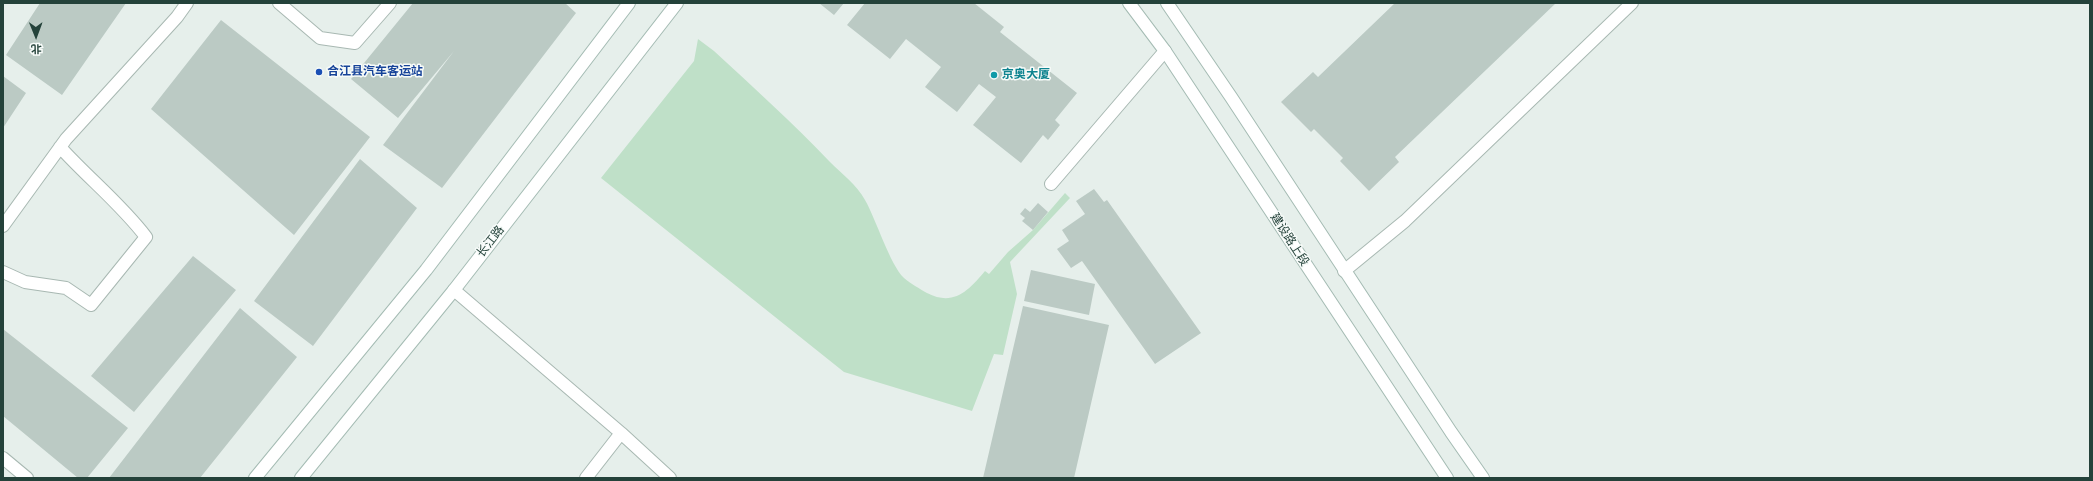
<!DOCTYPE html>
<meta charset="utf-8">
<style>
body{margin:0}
#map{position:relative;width:2093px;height:481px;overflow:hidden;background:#e6efeb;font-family:"Roboto Condensed","Noto Sans SC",sans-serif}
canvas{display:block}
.frame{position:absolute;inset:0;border:4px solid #24423a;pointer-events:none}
.north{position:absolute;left:16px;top:16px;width:40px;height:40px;-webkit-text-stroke:3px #f7fbf9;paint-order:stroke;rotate:179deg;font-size:11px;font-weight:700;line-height:16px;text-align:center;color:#24423a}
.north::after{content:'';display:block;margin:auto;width:14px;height:18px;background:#24423a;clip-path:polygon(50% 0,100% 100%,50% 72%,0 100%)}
</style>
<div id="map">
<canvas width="2093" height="481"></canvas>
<div class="frame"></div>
<div class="north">北</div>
</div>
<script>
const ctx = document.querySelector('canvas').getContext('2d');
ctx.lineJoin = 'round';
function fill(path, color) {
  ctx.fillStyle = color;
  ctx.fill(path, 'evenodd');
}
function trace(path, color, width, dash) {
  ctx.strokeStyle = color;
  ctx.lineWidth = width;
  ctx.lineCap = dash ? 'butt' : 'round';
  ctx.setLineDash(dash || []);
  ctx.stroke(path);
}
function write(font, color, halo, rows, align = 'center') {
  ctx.font = font + ' "Roboto Condensed","Noto Sans SC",sans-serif';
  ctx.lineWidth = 3;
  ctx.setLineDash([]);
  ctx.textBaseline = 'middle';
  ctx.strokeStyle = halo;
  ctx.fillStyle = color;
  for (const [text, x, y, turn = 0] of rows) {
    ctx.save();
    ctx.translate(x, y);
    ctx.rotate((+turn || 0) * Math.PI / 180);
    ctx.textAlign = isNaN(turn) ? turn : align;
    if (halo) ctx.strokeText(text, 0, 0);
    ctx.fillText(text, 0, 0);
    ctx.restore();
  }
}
const green = new Path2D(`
 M 698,39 L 714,51 C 753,87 793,123 830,162 C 841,173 857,185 865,200 C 876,219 890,265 904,278 C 910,283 920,289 927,293 C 954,307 969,290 985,271 L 989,274 L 1008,252 L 1033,230 L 1065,193 L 1070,198 L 1010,262 L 1017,294 L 1003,355 L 994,354 L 972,411 L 844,372 L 601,178 L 694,61 Z`);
const building = new Path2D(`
 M 40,3 L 126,3 L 62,95 L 6,55 Z
 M 413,3 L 565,3 L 576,13 L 442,188 L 383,145 L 454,51 L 398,118 L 351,79 Z
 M 819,3 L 844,3 L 834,15 Z
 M 865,3 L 974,3 L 1004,27 L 1000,32 L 1077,93 L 1055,120 L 1060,125 L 1048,140 L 1043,135 L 1021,163 L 973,125 L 996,97 L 979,84 L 957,112 L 925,87 L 941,67 L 906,39 L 890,59 L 847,25 Z
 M 1395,3 L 1556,3 L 1395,157 L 1399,162 L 1369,191 L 1340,161 L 1343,158 L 1314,129 L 1311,132 L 1281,102 L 1313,72 L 1318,77 Z
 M 221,20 L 370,137 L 294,235 L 151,109 Z
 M 3,76 L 26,93 L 3,128 Z
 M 360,159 L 417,208 L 313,346 L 254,301 Z
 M 1094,189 L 1104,202 L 1107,200 L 1201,333 L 1155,364 L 1082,261 L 1071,268 L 1057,249 L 1069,241 L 1062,230 L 1085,214 L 1076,201 Z
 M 1038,203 L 1048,212 L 1033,230 L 1022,221 L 1025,218 L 1020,214 L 1025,208 L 1030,212 Z
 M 193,256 L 236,290 L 134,412 L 91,376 Z
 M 1031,270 L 1095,284 L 1089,315 L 1024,301 Z
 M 1023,306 L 1109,325 L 1074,478 L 983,478 Z
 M 240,308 L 297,357 L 200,478 L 109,478 Z
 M 3,329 L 128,428 L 87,478 L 78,478 L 3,416 Z`);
const lane = new Path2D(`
 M 279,3 L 320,38 L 355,43 L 390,3
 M 1051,184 L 1165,51
 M 3,226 L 66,139 L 177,17 L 187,3
 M 1344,271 L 1405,221 L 1632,3
 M 3,272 L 25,282 L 66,288 L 91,305 L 146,237 C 121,204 88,178 60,147`);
const street = new Path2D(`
 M 454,290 L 621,433 L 670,478
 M 3,458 L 27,478
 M 586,478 L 621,433`);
const secondary = new Path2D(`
 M 1129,3 L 1165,51 L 1447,478
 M 1167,3 L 1231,97 L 1451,432 L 1483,478
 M 255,478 L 426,270 L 629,3
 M 301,478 L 454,290 L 677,3`);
const markers = [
 [319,72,4,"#1a4fb4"],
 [994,75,4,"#0f9aa8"]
];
const transitNames = [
 ["合江县汽车客运站",327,72]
];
const cultureNames = [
 ["京奥大厦",1002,75]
];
const streetNames = [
 ["建设路上段",1289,240,57],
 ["长江路",491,242,-52]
];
fill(green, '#bfe0c8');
fill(building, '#bbcac4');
trace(lane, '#a8b8b2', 14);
trace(street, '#a8b8b2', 14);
trace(secondary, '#a4bbb3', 14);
trace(lane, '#fff', 12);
trace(street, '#fff', 12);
trace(secondary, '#fff', 12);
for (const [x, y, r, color] of markers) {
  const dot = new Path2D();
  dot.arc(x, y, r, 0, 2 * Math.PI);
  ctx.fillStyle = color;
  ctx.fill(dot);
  trace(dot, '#f7fbf9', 1.5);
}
write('bold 12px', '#164399', '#f7fbf9', transitNames, 'left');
write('bold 12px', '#0d838f', '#f7fbf9', cultureNames, 'left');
write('12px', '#24423a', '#f7fbf9', streetNames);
</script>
